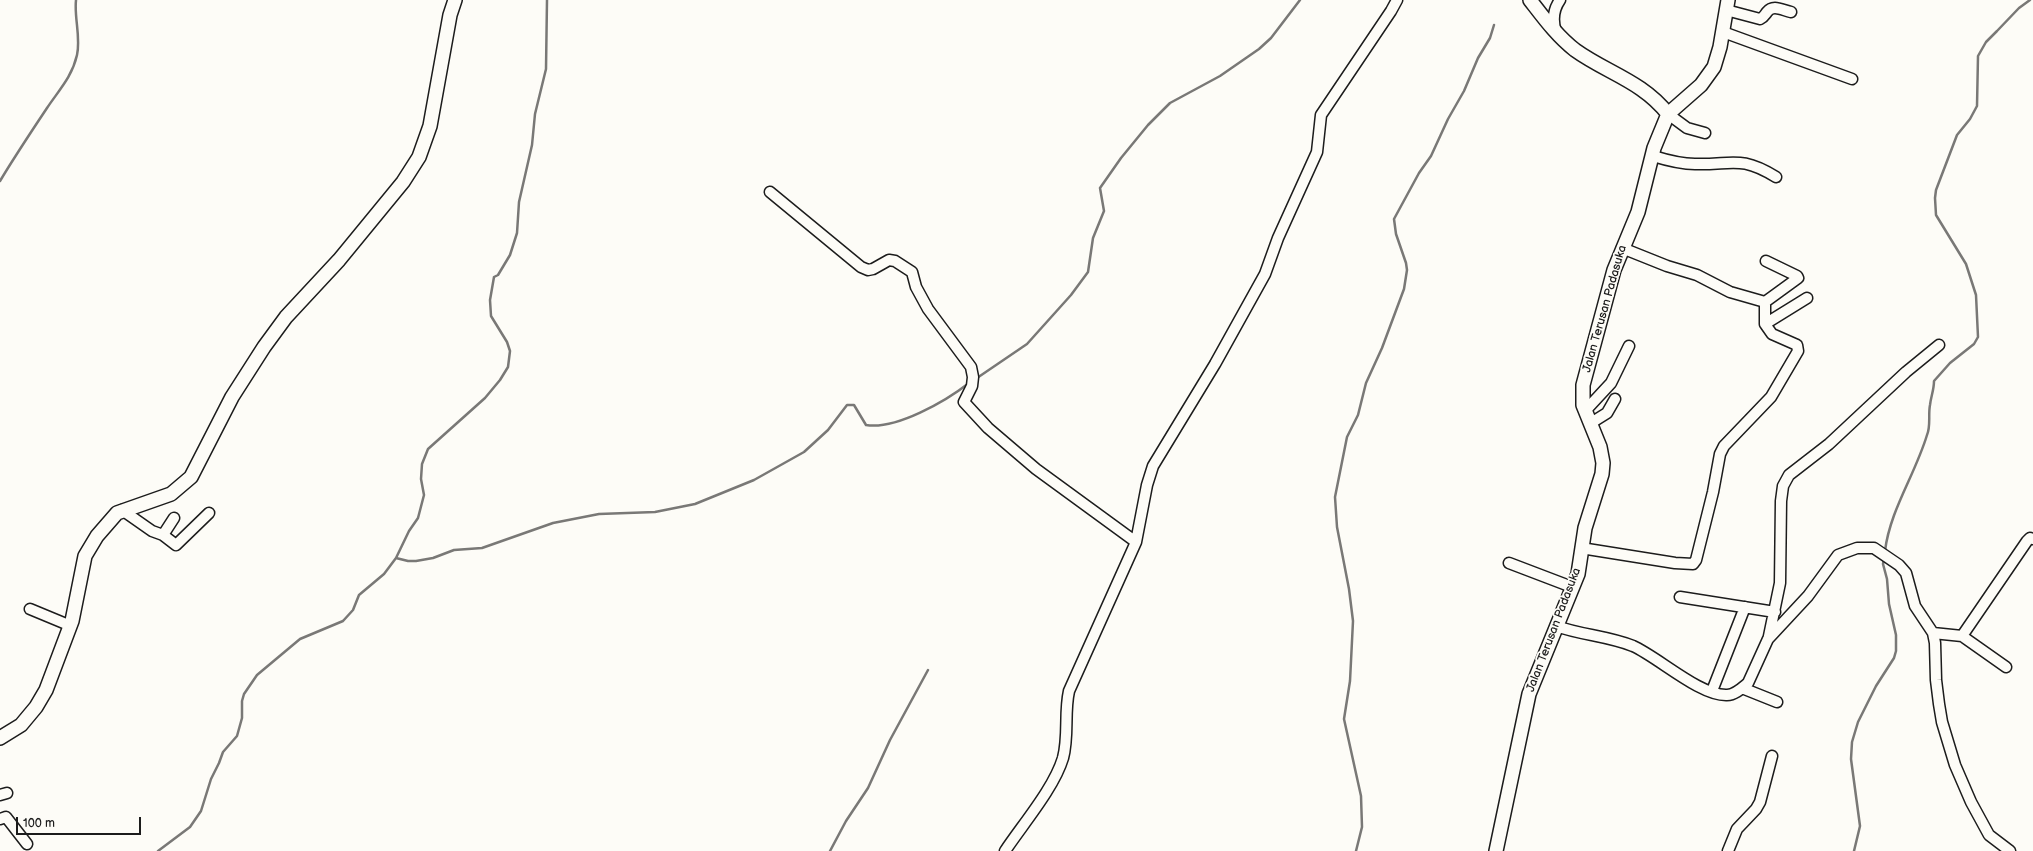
<!DOCTYPE html>
<style>
body{margin:0}
#map{position:relative;width:2033px;height:851px;overflow:hidden;background:#fdfcf7;font-family:"Balsamiq Sans",sans-serif}
canvas{display:block}
.scale{position:absolute;left:16px;top:817px;width:125px;height:18px;box-sizing:border-box;border:2px solid #1c1c1c;border-top:0;padding-left:5px;font-size:12px;line-height:14px;white-space:nowrap;color:#1c1c1c;-webkit-text-stroke:3px #fdfcf7;paint-order:stroke}
</style>
<div id="map">
<canvas width="2033" height="851"></canvas>
<div class="scale">100 m</div>
</div>
<script>
const ctx = document.querySelector('canvas').getContext('2d');
ctx.lineJoin = 'round';
function trace(path, color, width, dash) {
  ctx.strokeStyle = color;
  ctx.lineWidth = width;
  ctx.lineCap = dash ? 'butt' : 'round';
  ctx.setLineDash(dash || []);
  ctx.stroke(path);
}
function write(font, color, halo, rows, align = 'center') {
  ctx.font = font + ' "Balsamiq Sans",sans-serif';
  ctx.lineWidth = 3.5;
  ctx.setLineDash([]);
  ctx.textBaseline = 'middle';
  ctx.strokeStyle = halo;
  ctx.fillStyle = color;
  for (const [text, x, y, turn = 0] of rows) {
    ctx.save();
    ctx.translate(x, y);
    ctx.rotate((+turn || 0) * Math.PI / 180);
    ctx.textAlign = isNaN(turn) ? turn : align;
    if (halo) ctx.strokeText(text, 0, 0);
    ctx.fillText(text, 0, 0);
    ctx.restore();
  }
}
const stream = new Path2D(`
 M 0,181 C 15,156 31,132 47,108 C 59,90 72,77 77,55 C 81,37 74,18 76,0
 M 977,378 L 1027,344 L 1071,295 L 1088,272 L 1093,238 L 1104,211 L 1100,188 L 1121,158 L 1148,125 L 1170,103 L 1220,76 L 1259,49 L 1271,38 L 1300,0
 M 1885,551 C 1890,510 1915,475 1927,435 C 1931,426 1928,415 1930,405 C 1931,396 1934,390 1934,381 L 1950,363 L 1974,344 L 1978,337 L 1976,295 L 1966,264 L 1936,215 L 1935,198 L 1936,190 L 1957,135 L 1970,119 L 1977,106 L 1978,56 L 1986,42 L 1997,31 L 2019,8 L 2030,0
 M 396,558 L 408,561 L 416,561 L 433,558 L 454,550 L 482,548 L 553,523 L 599,514 L 655,512 L 695,504 L 754,480 L 804,452 L 828,430 L 847,405 L 854,405 L 866,425 C 896,430 946,401 969,383
 M 158,851 L 190,827 L 201,811 L 211,779 L 219,763 L 223,752 L 237,736 L 242,718 L 242,701 L 244,694 L 257,675 L 300,639 L 343,621 L 353,610 L 359,595 L 384,574 L 396,558 L 409,531 L 418,518 L 424,495 L 421,479 L 422,464 L 428,449 L 485,398 L 500,380 L 508,367 L 510,351 L 507,342 L 491,316 L 490,300 L 494,277 L 498,275 L 510,255 L 517,233 L 519,202 L 532,145 L 535,114 L 546,69 L 547,0
 M 830,851 L 846,821 L 868,788 L 890,740 L 928,670
 M 1356,851 L 1362,827 L 1361,796 L 1344,719 L 1350,681 L 1353,621 L 1349,589 L 1337,527 L 1335,497 L 1347,437 L 1358,415 L 1366,383 L 1382,348 L 1404,289 L 1407,270 L 1406,263 L 1396,234 L 1394,219 L 1419,173 L 1431,156 L 1448,119 L 1464,91 L 1478,58 L 1490,38 L 1494,25
 M 1854,851 L 1860,826 L 1851,759 L 1852,742 L 1858,722 L 1876,686 L 1894,658 L 1896,651 L 1896,635 L 1889,604 L 1887,579 L 1883,564 L 1884,558`);
const minor = new Path2D(`
 M 1726,10 L 1760,19 C 1764,17 1764,16 1767,12 C 1773,4 1782,10 1791,12
 M 1556,32 C 1552,20 1553,10 1560,0
 M 1723,32 L 1852,79
 M 1668,114 L 1687,128 L 1705,133
 M 1653,156 C 1666,160 1681,164 1695,164 C 1733,165 1740,155 1776,177
 M 770,192 L 861,267 L 868,270 L 873,269 L 889,260 L 895,261 L 912,272 L 916,287 L 928,309 L 971,367 L 973,377 L 972,386 L 964,402 L 988,428 L 1036,469 L 1136,542
 M 1622,248 L 1667,266 L 1697,275 L 1730,292 L 1765,302 L 1798,278 L 1797,276 L 1766,261
 M 1765,302 L 1765,324 L 1807,298
 M 1585,411 L 1611,383 L 1629,346
 M 1591,423 L 1607,413 L 1615,399
 M 122,510 L 152,531 L 163,535 L 174,518
 M 163,535 L 176,545 L 209,513
 M 1581,548 L 1675,563 L 1693,564 L 1696,560 L 1713,492 L 1720,454 L 1724,446 L 1771,397 L 1798,351 L 1797,345 L 1772,334 L 1765,324
 M 1509,563 L 1572,587
 M 1680,597 L 1775,612
 M 30,609 L 71,626
 M 1556,626 C 1581,635 1608,636 1633,646 C 1658,657 1700,696 1727,695 C 1735,695 1742,688 1748,683 L 1768,639 L 1808,596 L 1838,555 L 1857,548 L 1874,548 L 1899,565 L 1906,573 L 1915,606 L 1933,633 L 1935,643 L 1936,680 L 1939,704 L 1942,722 L 1955,765 L 1971,802 L 1989,835 L 2010,851
 M 1933,633 L 1962,636 L 2027,541 L 2030,538 L 2033,539
 M 1769,636 L 1780,583 L 1781,501 L 1783,486 L 1789,475 L 1829,444 L 1906,372 L 1939,345
 M 1962,636 L 2006,667
 M 1742,688 L 1777,702
 M 1712,691 L 1745,607
 M 0,795 L 7,793
 M 0,819 L 6,817 L 27,844
 M 1005,851 C 1023,824 1054,788 1063,758 C 1069,736 1064,713 1069,691 L 1136,542 L 1147,485 L 1153,466 L 1215,364 L 1265,274 L 1278,238 L 1317,152 L 1321,115 L 1391,11 L 1397,0
 M 1728,851 L 1737,829 L 1756,809 L 1760,802 L 1772,756`);
const tertiary = new Path2D(`
 M 1530,0 C 1544,18 1557,36 1575,50 C 1607,73 1642,81 1668,114
 M 0,738 L 21,725 L 36,707 L 46,690 L 72,621 L 85,556 L 97,536 L 117,513 L 171,494 L 191,477 L 232,397 L 264,347 L 286,317 L 339,260 L 403,182 L 419,157 L 430,126 L 450,15 L 455,0
 M 1496,851 L 1529,694 L 1578,574 L 1585,528 L 1602,474 L 1603,463 L 1600,447 L 1583,405 L 1583,385 L 1614,270 L 1638,212 L 1654,148 L 1668,114 L 1701,85 L 1714,67 L 1720,47 L 1728,0`);
const streetNames = [
 ["Jalan Terusan Padasuka",1605,309,-74],
 ["Jalan Terusan Padasuka",1554,630,-69]
];
trace(stream, '#797876', 2.5);
trace(minor, '#1c1c1c', 13);
trace(tertiary, '#1c1c1c', 16);
trace(minor, '#fdfcf7', 10);
trace(tertiary, '#fdfcf7', 13);
write('12px', '#1c1c1c', '#fdfcf7', streetNames);
</script>
